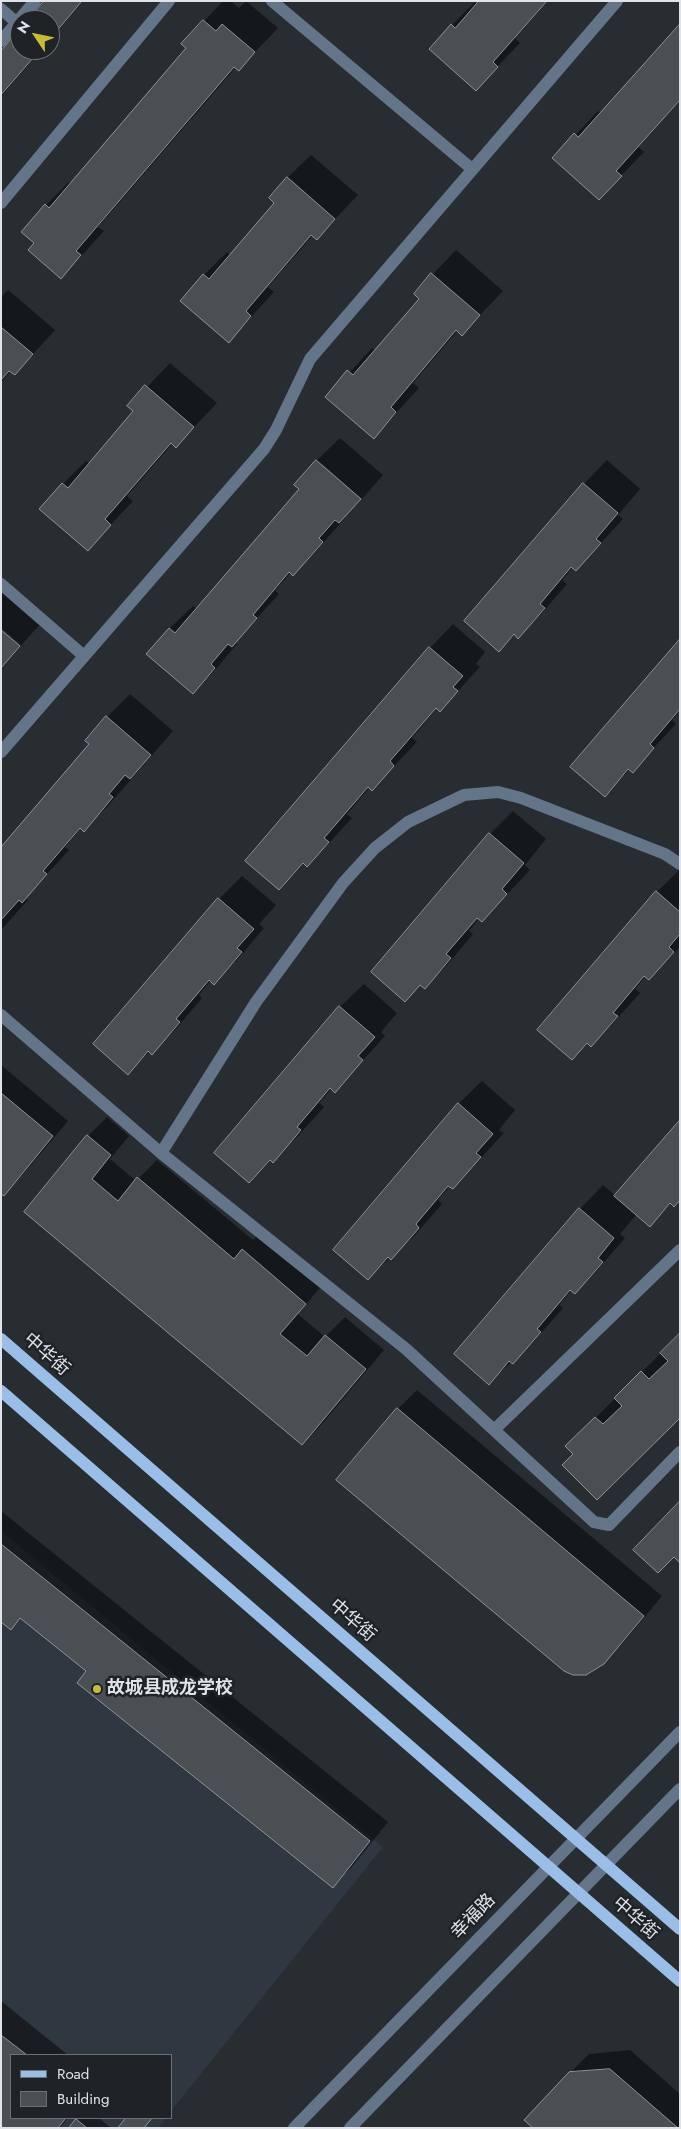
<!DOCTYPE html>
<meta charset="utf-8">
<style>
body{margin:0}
#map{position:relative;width:681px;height:2129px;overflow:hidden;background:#282d32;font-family:Jost,sans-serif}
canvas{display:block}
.frame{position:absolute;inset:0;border:2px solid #e0e3e7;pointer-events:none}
.legend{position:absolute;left:10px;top:2054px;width:162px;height:65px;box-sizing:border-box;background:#1f2328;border:1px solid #6c7074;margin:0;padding:6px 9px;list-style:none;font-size:15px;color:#e0e3e7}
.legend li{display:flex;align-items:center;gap:10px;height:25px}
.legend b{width:25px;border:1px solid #6c7074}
.north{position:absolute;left:10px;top:10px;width:50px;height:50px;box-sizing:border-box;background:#1f2328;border:1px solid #6c7074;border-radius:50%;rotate:304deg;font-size:14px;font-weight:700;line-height:20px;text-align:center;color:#e0e3e7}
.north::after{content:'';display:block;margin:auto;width:18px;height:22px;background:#c9ba3a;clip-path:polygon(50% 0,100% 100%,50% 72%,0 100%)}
</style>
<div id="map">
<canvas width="681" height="2129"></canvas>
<div class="frame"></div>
<ul class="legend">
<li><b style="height:6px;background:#9bbee8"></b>Road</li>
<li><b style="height:14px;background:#4a4f54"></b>Building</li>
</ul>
<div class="north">N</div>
</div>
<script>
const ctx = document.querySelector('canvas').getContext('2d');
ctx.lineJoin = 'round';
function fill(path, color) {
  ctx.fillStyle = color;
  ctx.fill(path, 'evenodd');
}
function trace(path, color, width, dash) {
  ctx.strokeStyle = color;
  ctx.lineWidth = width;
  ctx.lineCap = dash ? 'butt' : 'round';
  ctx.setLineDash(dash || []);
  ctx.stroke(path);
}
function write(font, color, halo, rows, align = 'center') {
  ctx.font = font + ' Jost,"Noto Sans SC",sans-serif';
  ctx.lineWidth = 5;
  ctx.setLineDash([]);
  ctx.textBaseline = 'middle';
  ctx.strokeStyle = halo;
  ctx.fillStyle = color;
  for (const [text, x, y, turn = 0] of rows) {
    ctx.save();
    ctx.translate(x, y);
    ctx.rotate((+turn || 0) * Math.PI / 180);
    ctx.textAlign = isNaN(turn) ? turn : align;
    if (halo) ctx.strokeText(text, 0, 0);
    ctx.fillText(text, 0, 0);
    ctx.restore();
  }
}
const built = new Path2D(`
 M 1,1531 L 383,1847 L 171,2111 L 171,2055 L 11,2055 L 11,2118 L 166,2118 L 158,2128 L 1,2128 Z`);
const shadow = new Path2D(`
 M 45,1 L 83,1 L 50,40 L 50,20 L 29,20 Z
 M 223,1 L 231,1 L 239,8 L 246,1 L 278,28 L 238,70 L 236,67 L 98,227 L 104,231 L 61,278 L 36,243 L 46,205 L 69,182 L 71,184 L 187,48 L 183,44 Z
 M 480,1 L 548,1 L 515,38 L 520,43 L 476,89 L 452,25 L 475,2 L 478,4 Z
 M 680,25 L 680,101 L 638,147 L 644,152 L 599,198 L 554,158 L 598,111 L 601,113 Z
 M 20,31 L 20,50 L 41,50 L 1,97 L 1,53 Z
 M 311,155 L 358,195 L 317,238 L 313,235 L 268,287 L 274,292 L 229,341 L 204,275 L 227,252 L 231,256 L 276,203 L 287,178 Z
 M 456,250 L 503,291 L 462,334 L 458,330 L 413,383 L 419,388 L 374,437 L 327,397 L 372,348 L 376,351 L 421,299 L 415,293 Z
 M 8,290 L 55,330 L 15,374 L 11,371 L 1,382 L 1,297 Z
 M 170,363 L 217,403 L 176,446 L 173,443 L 127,496 L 133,501 L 88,549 L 63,484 L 86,461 L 90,464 L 135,411 L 129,406 Z
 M 340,438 L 383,475 L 362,499 L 321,463 L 321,466 L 360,501 L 344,517 L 345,518 L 316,551 L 293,574 L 291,572 L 275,591 L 279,594 L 235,642 L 237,644 L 216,669 L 193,693 L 169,629 L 193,606 L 197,609 L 301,488 L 316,461 Z
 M 607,460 L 640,489 L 618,515 L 623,519 L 576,570 L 573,567 L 562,580 L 567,584 L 541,614 L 518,637 L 515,634 L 499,650 L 584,484 Z
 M 1,587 L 42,622 L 1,668 L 1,631 L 19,647 L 21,645 L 1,628 Z
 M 453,624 L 485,652 L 476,664 L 480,667 L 440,710 L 437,708 L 412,738 L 417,742 L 372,789 L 370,787 L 347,814 L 352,818 L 330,842 L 307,865 L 305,863 L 279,889 L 430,648 Z
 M 680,641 L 680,711 L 672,720 L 676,724 L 632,771 L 630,769 L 605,795 Z
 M 130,694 L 173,731 L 107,807 L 84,830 L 81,828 L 65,847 L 69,850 L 25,898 L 28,900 L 1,930 L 1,848 L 91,744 L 107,717 Z
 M 513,811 L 546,839 L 525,865 L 530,870 L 482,921 L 479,918 L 469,931 L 473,934 L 448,964 L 425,987 L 421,984 L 405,1000 L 490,834 Z
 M 680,869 L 680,947 L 649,979 L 646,976 L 635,989 L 640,993 L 614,1022 L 591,1046 L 588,1043 L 572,1059 L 657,892 Z
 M 242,876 L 276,905 L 259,924 L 264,928 L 237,960 L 214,983 L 211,980 L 199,995 L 202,998 L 175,1030 L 152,1053 L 150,1051 L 128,1073 L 219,899 Z
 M 364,984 L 397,1013 L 381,1032 L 385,1036 L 335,1091 L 332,1088 L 319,1103 L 324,1107 L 296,1138 L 249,1181 L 216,1153 L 340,1007 Z
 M 1,1065 L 68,1121 L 19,1179 L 4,1194 L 1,1192 Z
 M 482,1081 L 515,1110 L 499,1130 L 504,1133 L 453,1188 L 450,1186 L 438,1200 L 442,1204 L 415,1235 L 368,1278 L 458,1104 Z
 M 107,1117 L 129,1136 L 110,1159 L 136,1181 L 157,1160 L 253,1240 L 261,1232 L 323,1284 L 298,1314 L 325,1337 L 345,1317 L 384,1350 L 321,1425 L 302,1444 L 25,1212 L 88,1136 Z
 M 680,1122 L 671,1203 L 650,1225 L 637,1214 L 620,1234 L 625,1238 L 598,1269 L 575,1293 L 572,1290 L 559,1305 L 563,1308 L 536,1339 L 489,1383 L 455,1354 L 580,1209 L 603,1185 L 616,1196 Z
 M 665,1349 L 680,1416 L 574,1454 L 567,1446 Z
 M 417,1390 L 662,1596 L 622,1644 L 603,1663 L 338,1480 L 398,1409 Z
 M 1,1511 L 388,1822 L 351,1868 L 333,1886 L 88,1671 L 21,1618 L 11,1628 L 1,1620 Z
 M 1,2001 L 68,2055 L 11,2055 L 11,2118 L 68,2118 L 60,2128 L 1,2128 Z
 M 630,2050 L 680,2094 L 680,2128 L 585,2128 L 570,2073 L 589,2054 Z
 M 79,2118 L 99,2118 L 111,2128 L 71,2128 Z`);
const building = new Path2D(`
 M 44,1 L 82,1 L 50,39 L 50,20 L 28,20 Z
 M 479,1 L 547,1 L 493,62 L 498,67 L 476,91 L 429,49 L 451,24 L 455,28 Z
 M 203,20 L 216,31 L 222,24 L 255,52 L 239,71 L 234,67 L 76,251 L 81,255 L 61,279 L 28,250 L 34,243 L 21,232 L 45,204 L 49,208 L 186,48 L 181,44 Z
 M 680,24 L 680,100 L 616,171 L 622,176 L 599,200 L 552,158 L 574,133 L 578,137 Z
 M 20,29 L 20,50 L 40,50 L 1,95 L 1,51 Z
 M 287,177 L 335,219 L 317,240 L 311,235 L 246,311 L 251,316 L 229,343 L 180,301 L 203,274 L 209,279 L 274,203 L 269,198 Z
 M 431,273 L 480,315 L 462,336 L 456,330 L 391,407 L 396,412 L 374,439 L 325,397 L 347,370 L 353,375 L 419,299 L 414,294 Z
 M 1,327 L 33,354 L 15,375 L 9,371 L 1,380 Z
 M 145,385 L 194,427 L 176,448 L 171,443 L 105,519 L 111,525 L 88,551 L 39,509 L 62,483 L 68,488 L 133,411 L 127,406 Z
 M 316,460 L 361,499 L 339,523 L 335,520 L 319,538 L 323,542 L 293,576 L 289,572 L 253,615 L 257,618 L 232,647 L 228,644 L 211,664 L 215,668 L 193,694 L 146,654 L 169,628 L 175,633 L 299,489 L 294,485 Z
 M 583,483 L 618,513 L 596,539 L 601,543 L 576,571 L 571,567 L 540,604 L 545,608 L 518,639 L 514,634 L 499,652 L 464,621 Z
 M 1,630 L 20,646 L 1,668 Z
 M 680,639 L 680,709 L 650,744 L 654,748 L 633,773 L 628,769 L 605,797 L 570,767 Z
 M 429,647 L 463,676 L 453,687 L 458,691 L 440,712 L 436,708 L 390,761 L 394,766 L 372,791 L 368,787 L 324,838 L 329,842 L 307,867 L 303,863 L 279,890 L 245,861 Z
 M 106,716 L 151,755 L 130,779 L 125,775 L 109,794 L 113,797 L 84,832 L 80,828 L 43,871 L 47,874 L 22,903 L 19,900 L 1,920 L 1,847 L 89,744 L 85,741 Z
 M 489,833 L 524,863 L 502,889 L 507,894 L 482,922 L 477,918 L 446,954 L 451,958 L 425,989 L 420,985 L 405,1002 L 371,972 Z
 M 656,891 L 680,912 L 680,934 L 669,947 L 674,952 L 649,980 L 644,976 L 613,1013 L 618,1016 L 591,1047 L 587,1043 L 572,1060 L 537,1030 Z
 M 218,898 L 254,929 L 237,948 L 242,952 L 214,985 L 209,980 L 176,1019 L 180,1022 L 152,1055 L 148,1051 L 128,1075 L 93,1044 Z
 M 339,1006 L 375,1037 L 358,1056 L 363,1060 L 335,1093 L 330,1088 L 297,1127 L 301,1130 L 273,1163 L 270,1160 L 249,1183 L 214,1153 Z
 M 1,1093 L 53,1136 L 4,1196 L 1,1194 Z
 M 458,1103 L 493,1134 L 476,1153 L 481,1157 L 453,1189 L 448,1186 L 416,1224 L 419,1228 L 391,1260 L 388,1257 L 368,1280 L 333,1250 Z
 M 680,1120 L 680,1200 L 674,1207 L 670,1203 L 650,1227 L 614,1196 Z
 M 87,1135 L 111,1155 L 92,1179 L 118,1201 L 137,1177 L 234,1259 L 242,1249 L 306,1304 L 280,1334 L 307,1356 L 325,1335 L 366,1369 L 302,1445 L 24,1212 Z
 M 579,1208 L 614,1238 L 598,1258 L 603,1262 L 575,1294 L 570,1290 L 537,1329 L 541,1332 L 513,1364 L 509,1361 L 489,1385 L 454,1354 Z
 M 680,1333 L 680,1418 L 597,1500 L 562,1465 L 573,1454 L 565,1446 L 595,1417 L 603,1424 L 622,1406 L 614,1398 L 641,1371 L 649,1379 L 668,1361 L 660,1353 Z
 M 397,1408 L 644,1616 L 604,1664 L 586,1675 L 573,1675 L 564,1671 L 336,1480 Z
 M 680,1501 L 680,1563 L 674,1557 L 658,1573 L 633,1550 Z
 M 1,1544 L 370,1841 L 333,1888 L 77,1683 L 86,1671 L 20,1618 L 11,1630 L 1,1622 Z
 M 1,2035 L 27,2055 L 11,2055 L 11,2118 L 66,2118 L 58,2128 L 1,2128 Z
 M 610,2069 L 678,2128 L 533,2128 L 524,2120 L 569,2072 Z
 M 126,2118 L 152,2118 L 144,2128 L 118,2128 Z
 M 76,2119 L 87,2128 L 69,2128 Z`);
const minor = new Path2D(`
 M 272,1 L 472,169
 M 1,9 L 17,23
 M 1,41 L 35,1
 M 1,203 L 169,1
 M 1,584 L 84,656
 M 1,752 L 264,449 L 276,430 L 310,359 L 617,1
 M 1,1015 L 161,1153 L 406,1349 L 594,1522 L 609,1525 L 680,1452
 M 161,1153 L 256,1002 L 343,883 L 375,848 L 408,822 L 464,795 L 498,792 L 521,798 L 665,854 L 680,864
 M 494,1430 L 680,1250
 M 294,2128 L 680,1732
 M 350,2128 L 680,1789`);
const major = new Path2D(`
 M 1,1339 L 680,1929
 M 1,1391 L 680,1981`);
const markers = [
 [97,1689,5,"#c9ba3a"]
];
const streetNames = [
 ["中华街",46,1355,41],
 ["中华街",352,1621,41],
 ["幸福路",474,1917,-46],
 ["中华街",635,1919,41]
];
const poiNames = [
 ["故城县成龙学校",107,1689]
];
fill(built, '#2f3741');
fill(shadow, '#0007');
fill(building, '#4a4f54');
trace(building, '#8d9399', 1);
trace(minor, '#64758a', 12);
trace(major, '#9bbee8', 12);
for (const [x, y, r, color] of markers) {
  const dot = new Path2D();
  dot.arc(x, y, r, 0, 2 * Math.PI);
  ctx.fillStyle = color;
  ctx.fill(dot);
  trace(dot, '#1f2328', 2);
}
write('18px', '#e0e3e7', '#1f2328', streetNames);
write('bold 18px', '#e0e3e7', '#1f2328', poiNames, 'left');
</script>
